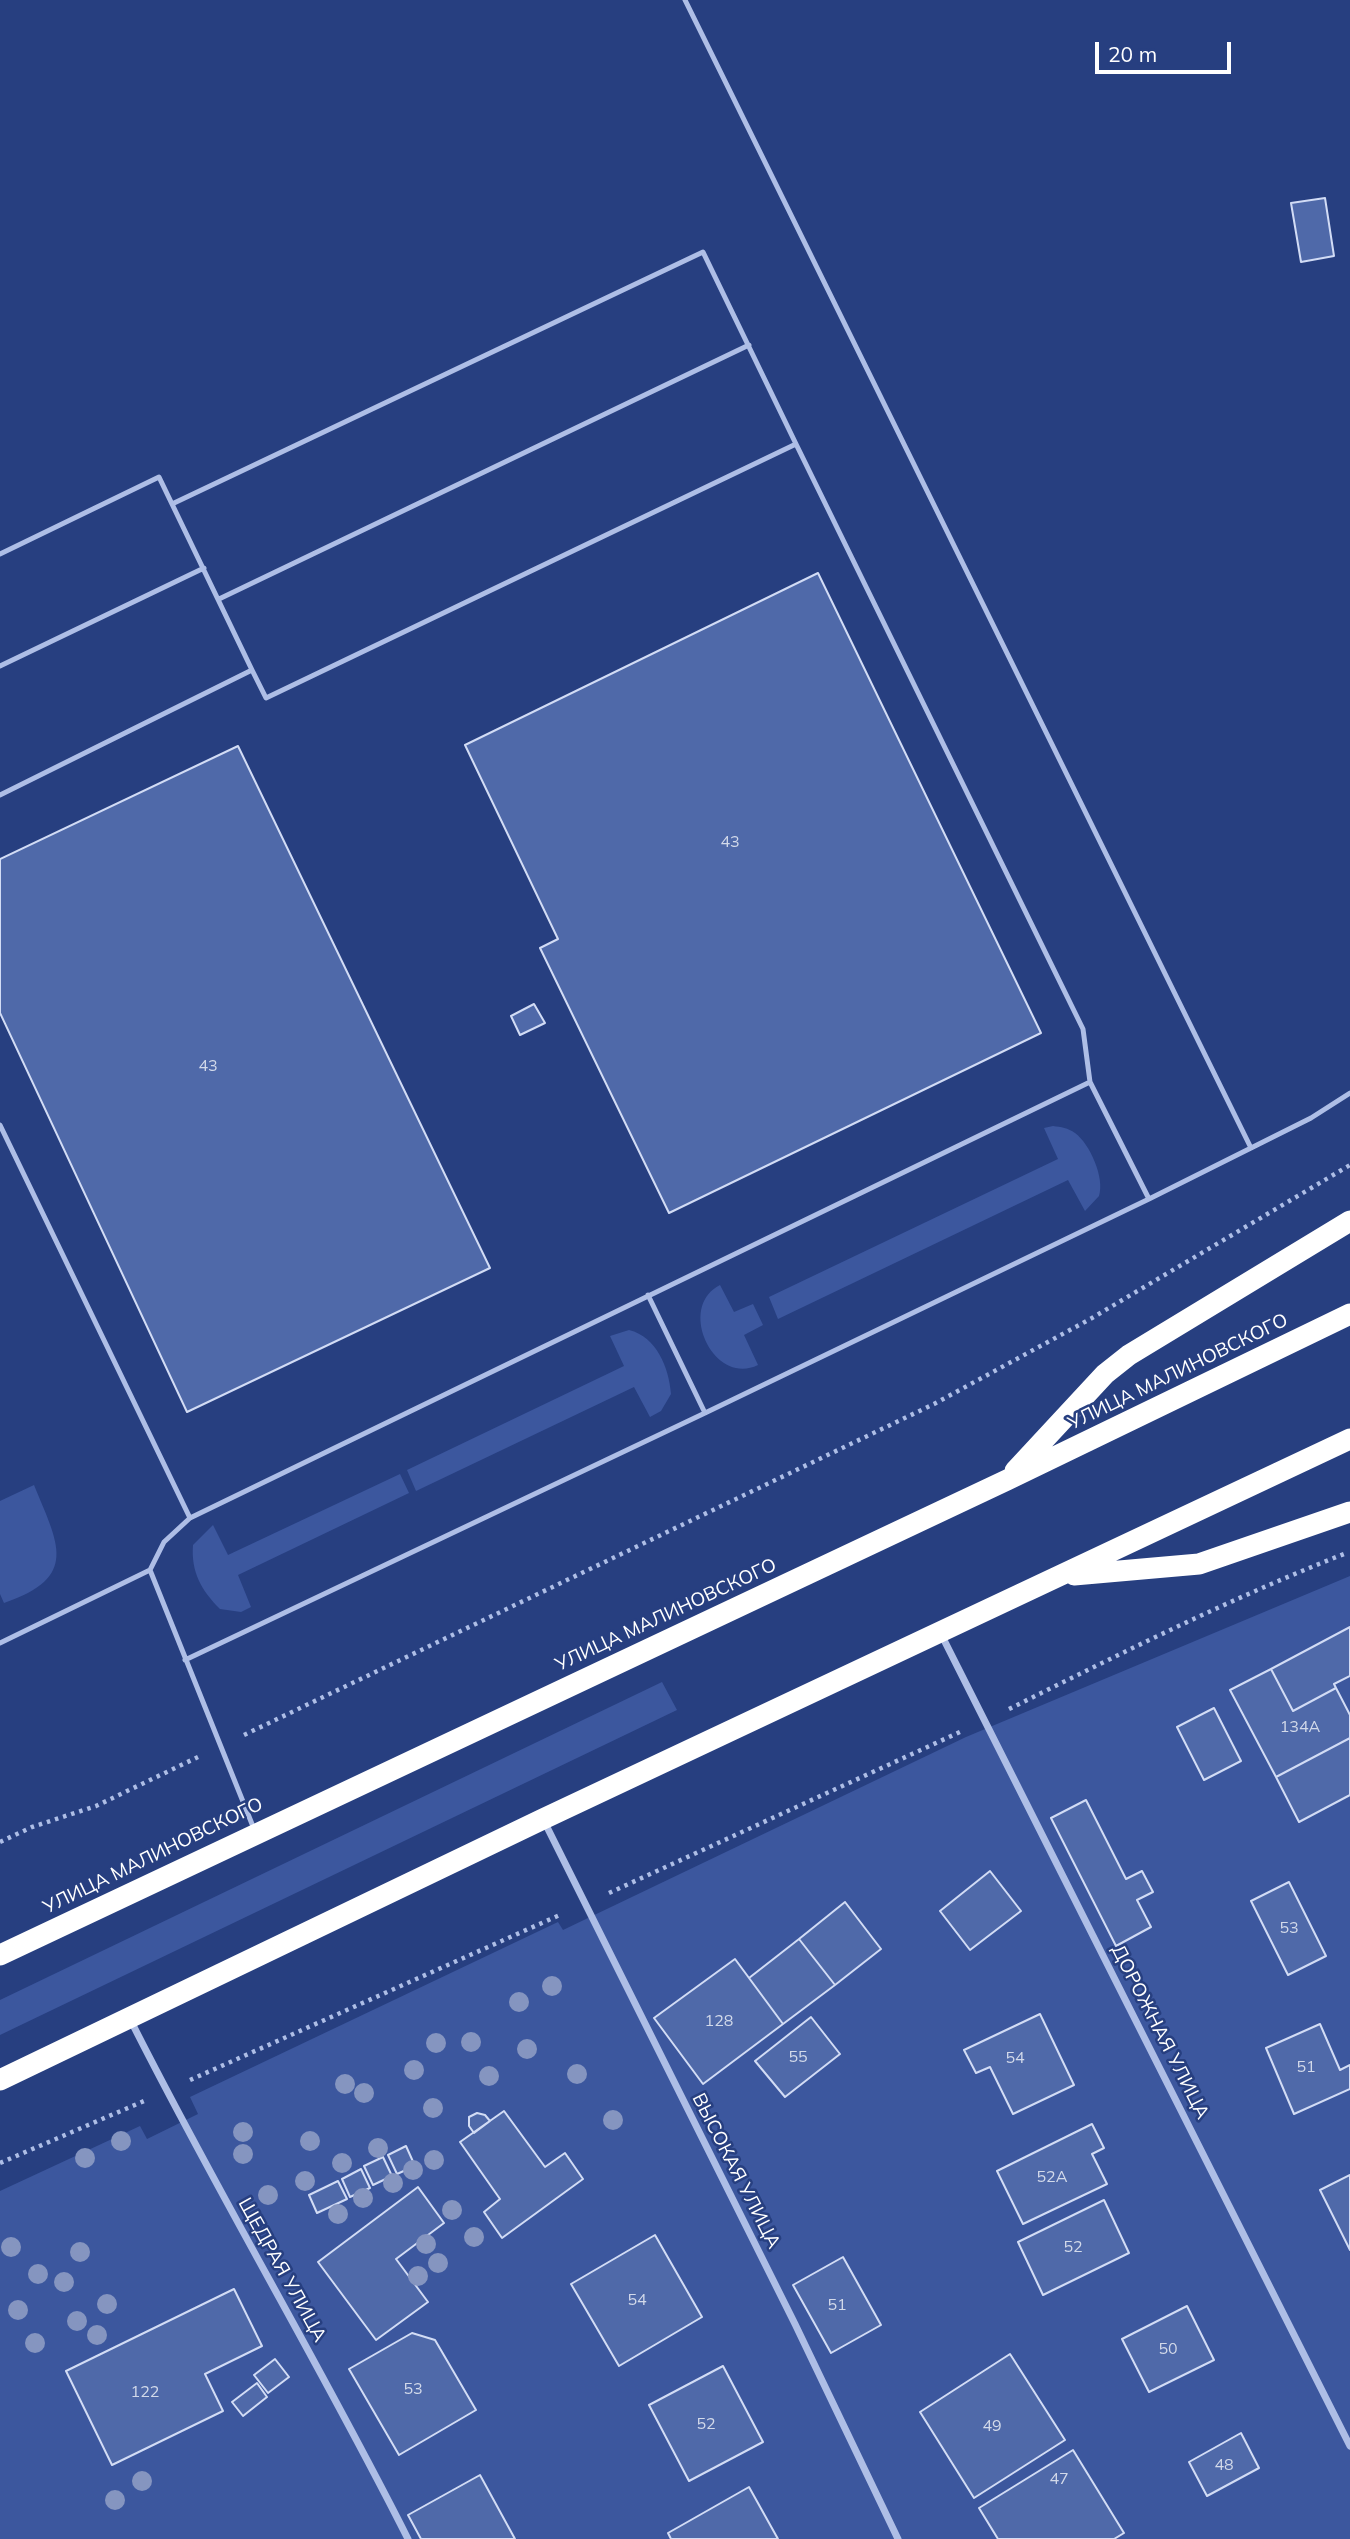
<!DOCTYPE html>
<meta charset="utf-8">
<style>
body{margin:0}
#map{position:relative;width:1350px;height:2539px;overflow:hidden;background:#273f80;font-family:Mulish,sans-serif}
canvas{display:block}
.scale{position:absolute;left:1095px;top:42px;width:136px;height:32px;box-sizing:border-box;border:4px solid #fff;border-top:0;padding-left:9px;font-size:21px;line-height:24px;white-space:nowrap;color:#fff;-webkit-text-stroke:5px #273f80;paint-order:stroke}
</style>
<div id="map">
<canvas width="1350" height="2539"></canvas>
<div class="scale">20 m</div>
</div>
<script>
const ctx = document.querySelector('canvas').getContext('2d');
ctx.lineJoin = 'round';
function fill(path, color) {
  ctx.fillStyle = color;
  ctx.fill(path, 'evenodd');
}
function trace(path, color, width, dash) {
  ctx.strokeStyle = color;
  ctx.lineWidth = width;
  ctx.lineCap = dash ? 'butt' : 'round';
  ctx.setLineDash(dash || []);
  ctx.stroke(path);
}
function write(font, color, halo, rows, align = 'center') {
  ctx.font = font + ' Mulish,sans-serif';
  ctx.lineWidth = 5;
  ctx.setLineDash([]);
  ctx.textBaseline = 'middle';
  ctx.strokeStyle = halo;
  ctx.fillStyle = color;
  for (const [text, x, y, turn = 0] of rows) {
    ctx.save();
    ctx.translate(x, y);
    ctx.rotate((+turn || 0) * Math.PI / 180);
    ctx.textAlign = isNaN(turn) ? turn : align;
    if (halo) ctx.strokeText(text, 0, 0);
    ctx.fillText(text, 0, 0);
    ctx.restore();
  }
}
const green = new Path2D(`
 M 1053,1126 C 1061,1127 1068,1128 1075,1133 C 1090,1144 1105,1178 1099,1196 L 1085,1211 L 1068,1180 L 778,1319 L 769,1297 L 1058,1159 L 1044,1128 Z
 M 720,1285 L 734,1312 L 753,1304 L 763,1325 L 744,1335 L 758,1365 C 714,1387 676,1307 720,1285 Z
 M 629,1330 C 657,1337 669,1368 671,1394 L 661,1411 L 650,1417 L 634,1387 L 416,1491 L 407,1470 L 624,1366 L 610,1336 Z
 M 400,1474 L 409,1493 L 238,1575 L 251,1607 L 241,1612 L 220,1609 C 201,1590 191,1572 193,1545 L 213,1525 L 228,1555 Z
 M 34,1485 C 58,1544 80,1577 4,1603 L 0,1594 L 0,1501 Z
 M 1350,1576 L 1350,2539 L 0,2539 L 0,2191 L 140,2126 L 147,2139 L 198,2114 L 190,2097 L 558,1922 L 563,1930 L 966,1737 Z
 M 662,1682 L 677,1710 L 0,2035 L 0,2000 Z`);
const building = new Path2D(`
 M 1325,198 L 1334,256 L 1301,262 L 1291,203 Z
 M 818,573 L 1041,1033 L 669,1213 L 540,948 L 558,939 L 465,745 Z
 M 238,746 L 490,1268 L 187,1412 L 0,1013 L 0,859 Z
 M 534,1004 L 545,1023 L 520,1035 L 511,1016 Z
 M 1350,1627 L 1350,1676 L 1334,1684 L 1336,1688 L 1293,1711 L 1271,1669 Z
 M 1271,1669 L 1293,1711 L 1336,1688 L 1350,1715 L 1350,1738 L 1276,1777 L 1230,1690 Z
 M 1214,1708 L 1241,1761 L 1204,1780 L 1177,1727 Z
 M 1350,1738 L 1350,1795 L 1299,1822 L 1276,1777 Z
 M 1086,1800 L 1126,1879 L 1142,1871 L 1153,1892 L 1137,1900 L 1151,1927 L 1116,1946 L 1051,1818 Z
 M 990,1871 L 1021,1911 L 970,1950 L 940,1911 Z
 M 1289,1882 L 1326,1956 L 1288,1975 L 1251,1901 Z
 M 845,1902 L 881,1949 L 835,1985 L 799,1939 Z
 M 799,1939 L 835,1985 L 783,2024 L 749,1978 Z
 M 735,1959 L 783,2024 L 703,2084 L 654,2018 Z
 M 1040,2014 L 1074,2085 L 1013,2114 L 990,2067 L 976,2073 L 964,2050 Z
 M 811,2017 L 840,2054 L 785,2097 L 755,2061 Z
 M 1320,2024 L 1340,2070 L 1350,2065 L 1350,2089 L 1294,2114 L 1266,2048 Z
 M 504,2111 L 545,2167 L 565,2153 L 583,2179 L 502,2238 L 484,2212 L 500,2199 L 460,2142 Z
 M 477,2113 L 485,2115 L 490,2121 L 474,2133 L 469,2126 L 469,2117 Z
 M 1092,2124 L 1104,2148 L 1092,2154 L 1107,2184 L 1023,2224 L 997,2171 Z
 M 406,2146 L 415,2166 L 397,2174 L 388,2155 Z
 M 383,2157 L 392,2176 L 373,2185 L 364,2166 Z
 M 361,2169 L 370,2188 L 350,2197 L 342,2179 Z
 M 1350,2175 L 1350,2250 L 1320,2190 Z
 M 338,2181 L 347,2199 L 317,2213 L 309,2195 Z
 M 418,2187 L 444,2223 L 396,2259 L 428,2302 L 376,2340 L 318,2262 Z
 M 1104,2200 L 1129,2253 L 1043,2295 L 1018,2242 Z
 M 655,2235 L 702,2317 L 619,2366 L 571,2284 Z
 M 843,2257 L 881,2325 L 831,2353 L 793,2285 Z
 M 234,2289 L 262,2346 L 205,2374 L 223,2411 L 112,2465 L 66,2371 Z
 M 1187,2306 L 1214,2360 L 1149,2392 L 1122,2339 Z
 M 412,2333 L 435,2340 L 476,2410 L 399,2455 L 349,2369 Z
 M 1010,2354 L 1065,2440 L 974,2498 L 920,2412 Z
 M 275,2359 L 289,2377 L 268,2393 L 254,2375 Z
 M 723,2366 L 763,2442 L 689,2481 L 649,2405 Z
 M 257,2383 L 267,2397 L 243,2416 L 232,2402 Z
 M 1241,2433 L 1259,2468 L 1207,2496 L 1189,2462 Z
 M 1073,2450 L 1124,2533 L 1114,2539 L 998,2539 L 979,2508 Z
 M 480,2475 L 515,2539 L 421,2539 L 408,2515 Z
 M 749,2487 L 778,2539 L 671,2539 L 668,2533 Z`);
const path = new Path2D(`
 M 1009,1709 C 1120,1654 1229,1599 1344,1554
 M 244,1735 L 934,1404 L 1092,1318 L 1350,1165
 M 0,1842 L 32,1827 L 96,1806 L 198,1757
 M 609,1893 L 960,1732
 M 190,2080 L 562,1914
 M 0,2163 L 144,2101`);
const lane = new Path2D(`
 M 685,0 L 1251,1148
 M 172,504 L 252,670
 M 0,554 L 159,477 L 172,504 L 703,252 L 796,444
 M 219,599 L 749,345
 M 0,666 L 204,568
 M 0,795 L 252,670 L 266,698 L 796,444 L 1083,1029 L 1090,1082
 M 0,1125 L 190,1518
 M 648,1295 L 705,1413 L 1149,1199 L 1311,1118 L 1350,1093
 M 0,1643 L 150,1570
 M 185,1660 L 705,1413
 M 254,1829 L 150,1570 L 164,1542 L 190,1518 L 1090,1082 L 1149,1199`);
const street = new Path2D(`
 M 941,1634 L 1350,2446
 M 544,1821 L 795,2324 L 898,2539
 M 131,2021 C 219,2196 320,2364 408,2539`);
const highway = new Path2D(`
 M 1015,1471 L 1105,1374 L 1129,1355 L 1350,1221
 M 1074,1575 L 1199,1564 L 1350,1512
 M 0,1955 L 1007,1480 L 1350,1314
 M 0,2080 L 543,1819 L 1350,1439`);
const trees = [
 [552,1986],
 [519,2002],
 [471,2042],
 [436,2043],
 [527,2049],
 [414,2070],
 [577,2074],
 [489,2076],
 [345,2084],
 [364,2093],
 [433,2108],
 [613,2120],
 [243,2132],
 [121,2141],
 [310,2141],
 [378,2148],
 [243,2154],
 [85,2158],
 [434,2160],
 [342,2163],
 [413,2170],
 [305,2181],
 [393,2183],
 [268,2195],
 [363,2198],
 [452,2210],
 [338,2214],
 [474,2237],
 [426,2244],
 [11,2247],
 [80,2252],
 [438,2263],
 [38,2274],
 [418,2276],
 [64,2282],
 [107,2304],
 [18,2310],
 [77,2321],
 [97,2335],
 [35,2343],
 [142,2481],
 [115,2500]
];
const numberNames = [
 ["43",730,842],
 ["43",208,1066],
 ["134А",1300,1727],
 ["53",1289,1928],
 ["128",719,2021],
 ["55",798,2057],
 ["54",1015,2058],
 ["51",1306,2067],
 ["52А",1052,2177],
 ["52",1073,2247],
 ["54",637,2300],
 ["51",837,2305],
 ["50",1168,2349],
 ["53",413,2389],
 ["122",145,2392],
 ["52",706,2424],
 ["49",992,2426],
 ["48",1224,2465],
 ["47",1059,2479]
];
const streetNames = [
 ["УЛИЦА МАЛИНОВСКОГО",1178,1372,-26],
 ["УЛИЦА МАЛИНОВСКОГО",666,1615,-25],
 ["УЛИЦА МАЛИНОВСКОГО",153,1856,-26],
 ["ДОРОЖНАЯ УЛИЦА",1160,2032,63],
 ["ВЫСОКАЯ УЛИЦА",736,2171,63],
 ["ЩЕДРАЯ УЛИЦА",282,2270,61]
];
fill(green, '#3c579e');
fill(building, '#4f69a9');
trace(building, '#d2dcf5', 2);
trace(path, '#aebee6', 4.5, [3.5, 5]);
trace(lane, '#aebee6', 5);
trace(street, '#aebee6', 7);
trace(highway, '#fff', 21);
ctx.fillStyle = '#8595c0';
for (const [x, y] of trees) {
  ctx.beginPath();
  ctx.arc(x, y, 10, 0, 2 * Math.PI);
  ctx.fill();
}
write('16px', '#d3daea', null, numberNames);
write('19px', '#fff', '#273f80', streetNames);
</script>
